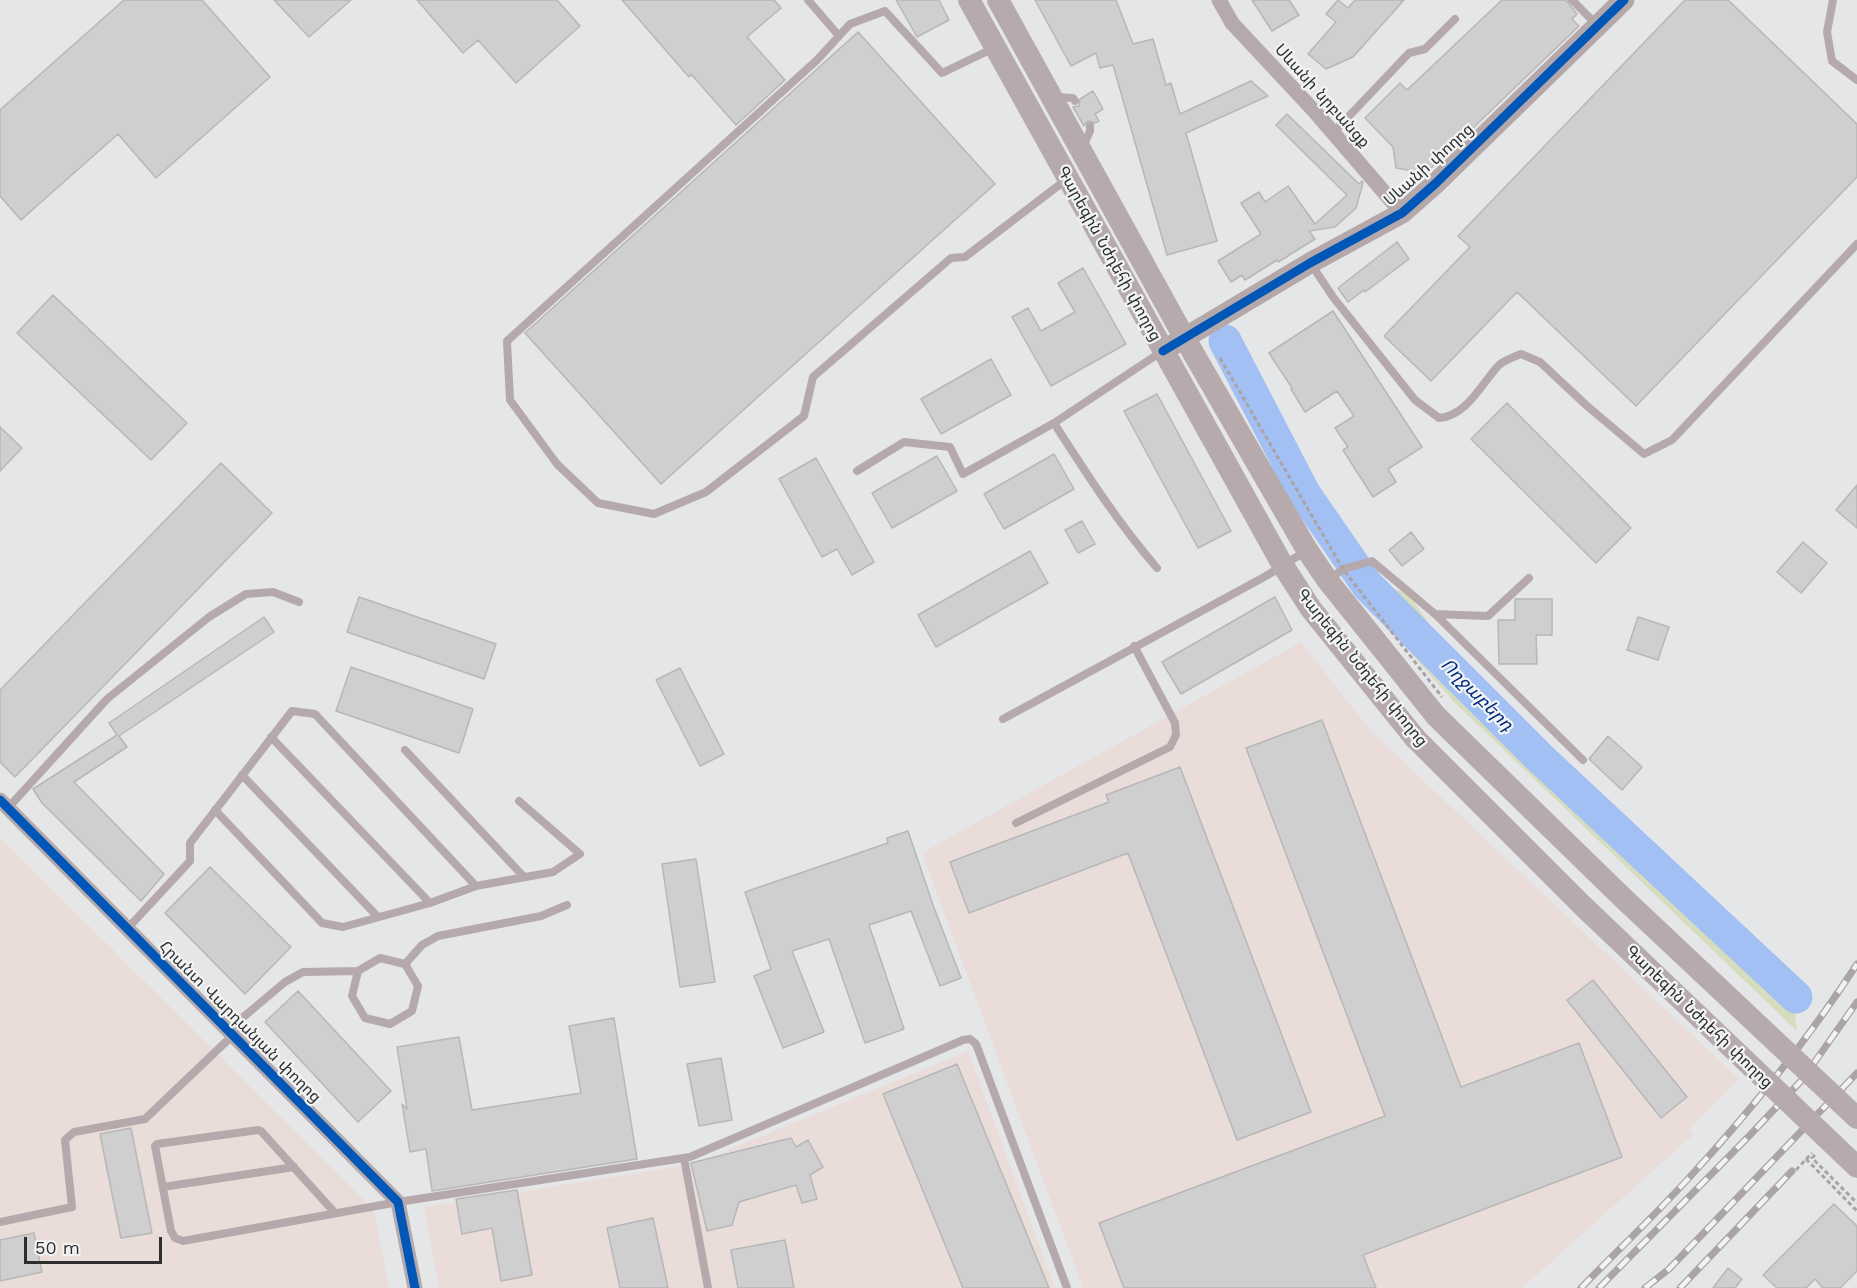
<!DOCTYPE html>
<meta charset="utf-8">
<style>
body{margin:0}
#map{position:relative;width:1857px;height:1288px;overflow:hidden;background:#e5e6e7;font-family:"Work Sans",sans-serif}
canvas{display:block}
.scale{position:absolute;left:24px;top:1237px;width:138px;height:27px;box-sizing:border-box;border:3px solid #2e2e2f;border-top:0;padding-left:8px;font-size:18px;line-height:21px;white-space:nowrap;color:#2e2e2f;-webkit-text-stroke:4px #f1f3f5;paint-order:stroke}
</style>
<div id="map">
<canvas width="1857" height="1288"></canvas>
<div class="scale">50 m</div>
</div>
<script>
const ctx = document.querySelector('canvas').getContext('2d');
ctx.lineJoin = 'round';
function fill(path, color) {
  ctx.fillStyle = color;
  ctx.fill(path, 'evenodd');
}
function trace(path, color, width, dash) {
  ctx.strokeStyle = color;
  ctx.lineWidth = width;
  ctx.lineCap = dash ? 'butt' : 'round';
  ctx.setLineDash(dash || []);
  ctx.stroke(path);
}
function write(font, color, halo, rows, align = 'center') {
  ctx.font = font + ' "Work Sans","Noto Sans Armenian",sans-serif';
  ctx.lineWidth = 4.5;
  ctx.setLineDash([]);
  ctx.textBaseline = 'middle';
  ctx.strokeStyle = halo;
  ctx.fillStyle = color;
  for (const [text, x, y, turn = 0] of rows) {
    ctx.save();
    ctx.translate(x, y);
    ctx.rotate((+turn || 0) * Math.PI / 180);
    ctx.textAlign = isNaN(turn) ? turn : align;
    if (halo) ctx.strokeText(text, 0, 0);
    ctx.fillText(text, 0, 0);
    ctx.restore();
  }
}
const industrial = new Path2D(`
 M 1301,642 L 1371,731 L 1739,1079 L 1689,1129 L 1693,1135 L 1522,1288 L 1083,1288 L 922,853 Z
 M 0,837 L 374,1210 L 389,1288 L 0,1288 Z
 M 968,1051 L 1055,1288 L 439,1288 L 424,1207 L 694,1164 Z`);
const green = new Path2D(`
 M 1398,590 L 1409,595 L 1456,662 L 1480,688 L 1502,704 L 1527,730 L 1542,742 L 1563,769 L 1731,928 L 1777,975 L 1793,998 L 1797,1031 L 1456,704 L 1415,658 L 1371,598 L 1383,592 Z`);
const river = new Path2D(`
 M 1225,341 L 1304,493 L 1368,586 L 1539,757 L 1796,997`);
const building = new Path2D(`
 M 124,0 L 202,0 L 270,77 L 156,178 L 118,134 L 21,220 L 0,196 L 0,110 Z
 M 274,0 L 351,0 L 309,37 Z
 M 417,0 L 557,0 L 580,26 L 516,83 L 478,40 L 463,53 Z
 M 622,0 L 774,0 L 781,8 L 747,37 L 785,80 L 736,125 L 691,74 L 689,77 Z
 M 896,0 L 939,0 L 949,20 L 917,37 Z
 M 1035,0 L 1116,0 L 1133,44 L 1153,39 L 1166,85 L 1171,83 L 1180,114 L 1251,81 L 1268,96 L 1186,133 L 1217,241 L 1167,255 L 1113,65 L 1100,68 L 1096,53 L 1071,66 Z
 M 1252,0 L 1289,0 L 1299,15 L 1272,31 Z
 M 1338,0 L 1348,8 L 1355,0 L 1404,0 L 1353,57 L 1326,69 L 1308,54 L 1336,22 L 1326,14 Z
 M 1502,0 L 1566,0 L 1577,14 L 1572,19 L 1579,26 L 1426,173 L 1396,168 L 1393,147 L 1365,118 L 1400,83 L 1407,90 Z
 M 1685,0 L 1728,0 L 1857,124 L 1857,177 L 1636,406 L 1517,292 L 1431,381 L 1384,336 L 1470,247 L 1458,236 Z
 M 858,32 L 995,184 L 661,484 L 525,333 Z
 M 1093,91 L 1103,109 L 1095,114 L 1099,121 L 1095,123 L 1088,121 L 1084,126 L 1073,107 L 1079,106 L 1080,99 Z
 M 1287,114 L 1359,184 L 1362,181 L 1363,183 L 1356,208 L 1335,227 L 1309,231 L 1315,239 L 1278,262 L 1277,260 L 1245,280 L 1242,275 L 1231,282 L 1218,261 L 1261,234 L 1241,203 L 1259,192 L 1265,202 L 1288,186 L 1315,224 L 1347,195 L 1276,125 Z
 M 1397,242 L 1409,259 L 1365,292 L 1364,290 L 1348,302 L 1338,288 Z
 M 1083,268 L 1126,344 L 1051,386 L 1012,317 L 1028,308 L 1041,331 L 1075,312 L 1058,283 Z
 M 53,295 L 187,423 L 151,460 L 17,333 Z
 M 1333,311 L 1422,447 L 1388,469 L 1396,482 L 1373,497 L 1343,450 L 1348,447 L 1335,428 L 1354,416 L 1337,391 L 1305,412 L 1291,389 L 1292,388 L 1269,353 Z
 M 991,359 L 1011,395 L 941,434 L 921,399 Z
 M 1157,394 L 1231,531 L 1198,548 L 1124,411 Z
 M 1507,403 L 1631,528 L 1596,563 L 1471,439 Z
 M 0,427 L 22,448 L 0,471 Z
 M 1054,454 L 1074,489 L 1004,529 L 984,494 Z
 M 937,456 L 957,491 L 892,528 L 872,493 Z
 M 816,458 L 874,562 L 852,575 L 837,549 L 822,557 L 779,479 Z
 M 221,463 L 272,513 L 15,777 L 0,762 L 0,690 Z
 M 1857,485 L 1857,528 L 1836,510 Z
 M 1082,521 L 1095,544 L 1078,553 L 1065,530 Z
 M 1411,532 L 1424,549 L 1402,566 L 1389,550 Z
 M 1803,542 L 1827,563 L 1801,593 L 1777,572 Z
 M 1030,551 L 1048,583 L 936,647 L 918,615 Z
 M 359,597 L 496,644 L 484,679 L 347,632 Z
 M 1275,597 L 1292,630 L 1181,694 L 1162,662 Z
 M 1515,599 L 1552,599 L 1552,635 L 1536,635 L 1537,664 L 1499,664 L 1498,620 L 1515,620 Z
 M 264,617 L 274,632 L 119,736 L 127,747 L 74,782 L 164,874 L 141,901 L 42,803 L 33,789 L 117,735 L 109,723 Z
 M 1638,617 L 1669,627 L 1658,660 L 1627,650 Z
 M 351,667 L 473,709 L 459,753 L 336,711 Z
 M 680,668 L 724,754 L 700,766 L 656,680 Z
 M 1322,720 L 1461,1087 L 1579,1043 L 1622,1157 L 1363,1255 L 1376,1288 L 1124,1288 L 1099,1223 L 1385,1116 L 1246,748 Z
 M 1608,736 L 1642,767 L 1622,790 L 1589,759 Z
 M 1180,767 L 1311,1112 L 1237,1140 L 1128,853 L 969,913 L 950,862 L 1109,802 L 1106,795 Z
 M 908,831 L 933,905 L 961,978 L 940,986 L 911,911 L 869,925 L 904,1029 L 865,1043 L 829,939 L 792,951 L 824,1032 L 783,1048 L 754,976 L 771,969 L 745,892 L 888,843 L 887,838 Z
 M 696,859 L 715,982 L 680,987 L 662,864 Z
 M 210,867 L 291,947 L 245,994 L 165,913 Z
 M 1593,980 L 1687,1097 L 1661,1118 L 1567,1000 Z
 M 298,991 L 391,1091 L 358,1122 L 265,1022 Z
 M 614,1018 L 637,1159 L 432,1191 L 426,1149 L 410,1152 L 402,1104 L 407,1109 L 397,1047 L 459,1037 L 472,1110 L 581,1093 L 569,1026 Z
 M 721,1058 L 732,1120 L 699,1126 L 687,1064 Z
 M 957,1064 L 1049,1288 L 963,1288 L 883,1094 Z
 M 131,1128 L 152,1233 L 121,1238 L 100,1134 Z
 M 791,1138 L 796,1147 L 808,1140 L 823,1167 L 810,1175 L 817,1199 L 802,1203 L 796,1185 L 739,1202 L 732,1225 L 707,1231 L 691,1163 Z
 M 517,1190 L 532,1275 L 501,1281 L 492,1228 L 462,1234 L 456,1199 Z
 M 1834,1204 L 1857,1226 L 1857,1271 L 1840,1288 L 1823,1288 L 1815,1279 L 1806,1288 L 1777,1288 L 1763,1275 Z
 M 653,1218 L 668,1288 L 620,1288 L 607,1228 Z
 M 34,1233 L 42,1272 L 0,1281 L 0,1240 Z
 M 785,1240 L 794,1288 L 738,1288 L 731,1250 Z
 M 1728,1268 L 1742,1279 L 1735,1288 L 1713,1288 Z`);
const path = new Path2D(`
 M 1815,1155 L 1812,1158 L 1857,1203
 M 1806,1159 L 1857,1211
 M 1796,1170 L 1812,1153`);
const lane = new Path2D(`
 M 808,0 L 839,36
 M 1572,0 L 1597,25
 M 1833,0 L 1827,32 L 1832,61 L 1857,80
 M 994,48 L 942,73 L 885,11 L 850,24 L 817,60 L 507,341 L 510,400 L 557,464 L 598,503 L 654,514 L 706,492 L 804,416 L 813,377 L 951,258 L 965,257 L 1067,179
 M 1056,97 L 1073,98 L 1075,101
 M 1333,133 L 1409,53 L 1425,49 L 1455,19
 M 1083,147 L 1090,131 L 1090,126
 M 1311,264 L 1333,297 L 1415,400 L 1439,418 C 1467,416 1481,384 1499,365 C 1505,360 1514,357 1521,354 L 1540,362 L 1586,405 L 1644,454 L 1672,440 L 1857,244
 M 1054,423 C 1086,473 1118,523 1157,568
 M 857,471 L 904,442 L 950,447 L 963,474 L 1054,423 L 1161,352
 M 1330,579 L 1343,569 L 1372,561 L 1435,614 L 1583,760
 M 1435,614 L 1488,616 L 1529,578
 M 1003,719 L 1266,576 L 1306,551
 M 271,737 L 430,903
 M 405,750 L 524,877
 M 242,775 L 378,917
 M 8,808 L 107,699 L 209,617 L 246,594 L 273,592 L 299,602
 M 215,810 L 322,923 L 343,927 L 430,903 L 476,886 L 553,872 L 580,854 L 519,801
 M 1016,823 L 1170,747 L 1176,735 L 1175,723 L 1134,646
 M 127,929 L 190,861 L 190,843 L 292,711 L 315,714 L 476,886
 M 380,958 L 405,964 L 418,986 L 412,1011 L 390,1024 L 365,1018 L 352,996 L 358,971 Z
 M 405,964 L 422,945 L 438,936 L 541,916 L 567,905
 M 228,1030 L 285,982 L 303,972 L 358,971
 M 684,1158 L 708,1288
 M 163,1187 L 294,1167
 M 335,1213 L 261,1131 L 258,1130 L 157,1144 L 155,1146 L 171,1231 L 175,1238 L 183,1241 L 398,1202 L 690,1157 L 963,1040 L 970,1039 L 976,1044 L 1067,1288
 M 0,1222 L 72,1207 L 65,1140 L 74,1132 L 145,1119 L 232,1036`);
const street = new Path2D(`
 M 1219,0 L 1232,23 L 1316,113 L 1402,213
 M 0,800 L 398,1202 L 415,1288`);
const secondary = new Path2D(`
 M 1171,346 L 1310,263 L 1402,213 L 1435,184 L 1624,0`);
const primary = new Path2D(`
 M 969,0 L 1282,564 L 1311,609 L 1415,738
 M 998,0 L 1184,337 L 1307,550 L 1328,581 L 1436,716`);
const rail = new Path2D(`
 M 1581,1288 C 1616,1252 1653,1217 1687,1180 C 1749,1113 1807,1041 1857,964
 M 1599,1288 L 1750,1135 L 1802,1080 L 1857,1002
 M 1645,1288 L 1669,1269 L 1857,1073
 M 1680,1288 L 1792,1171`);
const pathBridge = new Path2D(`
 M 1220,358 L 1343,569 L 1442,697`);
const primaryBridge = new Path2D(`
 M 1436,716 L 1623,898 L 1857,1118
 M 1415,738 L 1584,907 L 1857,1167`);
const cycleway = new Path2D(`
 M 1163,351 L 1310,263 L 1402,213 L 1435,184 L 1624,0
 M 0,800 L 398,1202 L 415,1288`);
const streetNames = [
 ["Սևանի նրբանցք",1322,96,48],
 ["Սևանի փողոց",1429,165,-42],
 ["Գարեգին Նժդեհի փողոց",1109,254,61],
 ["Գարեգին Նժդեհի փողոց",1362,668,51],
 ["Գարեգին Նժդեհի փողոց",1699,1017,44],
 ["Հրանտ Վարդանյան փողոց",240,1022,45]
];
const waterNames = [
 ["Ողջաբերդ",1477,695,45]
];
fill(industrial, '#eaddd9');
fill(green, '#d6ddbf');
trace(river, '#a2c0f3', 33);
fill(building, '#cfcfd0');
trace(building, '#b6b7b7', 1.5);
trace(path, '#aaa2a4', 3, [4.5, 3]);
trace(lane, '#b5a9ab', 8);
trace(street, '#b5a9ab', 15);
trace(secondary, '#b4a8aa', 21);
trace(primary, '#b6aaac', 22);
trace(rail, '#aaa4a6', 7);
trace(rail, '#f1f3f5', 4.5, [14]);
trace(pathBridge, '#aaa2a4', 3, [4.5, 3]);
trace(primaryBridge, '#b6aaac', 22);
trace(cycleway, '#0057b8', 9);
write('16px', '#2e2e2f', '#f1f3f5', streetNames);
write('italic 18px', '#002b7d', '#f1f3f5', waterNames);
</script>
